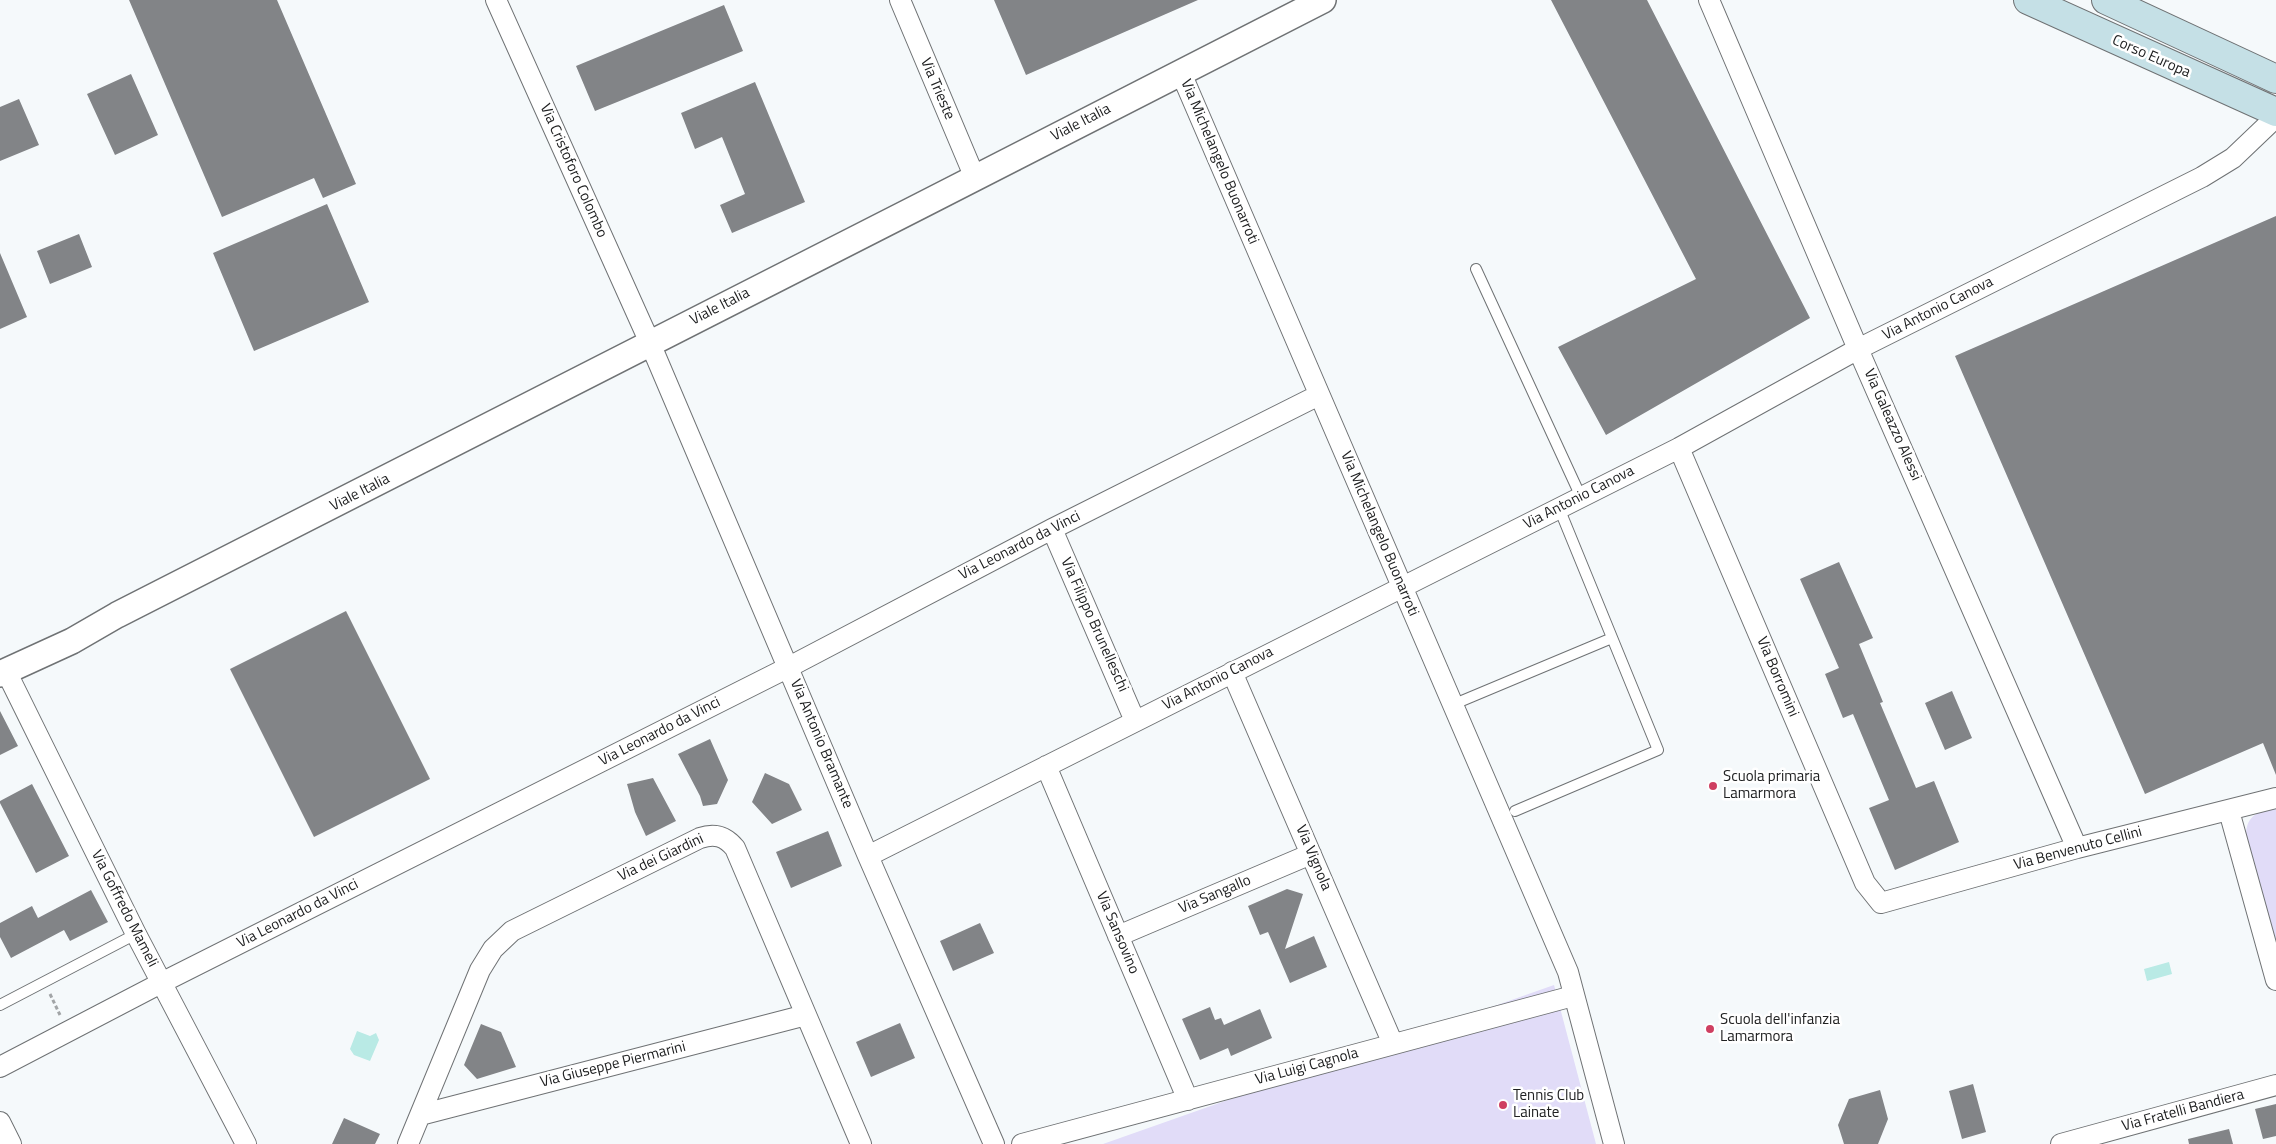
<!DOCTYPE html>
<style>
body{margin:0}
canvas{display:block;background:#f5f9fb}
</style>
<canvas width="2276" height="1144"></canvas>
<script>
const ctx = document.querySelector('canvas').getContext('2d');
ctx.lineJoin = 'round';
function fill(path, color) {
  ctx.fillStyle = color;
  ctx.fill(path, 'evenodd');
}
function trace(path, color, width, dash) {
  ctx.strokeStyle = color;
  ctx.lineWidth = width;
  ctx.lineCap = dash ? 'butt' : 'round';
  ctx.setLineDash(dash || []);
  ctx.stroke(path);
}
function write(font, color, halo, rows, align = 'center') {
  ctx.font = font + ' "Titillium Web",sans-serif';
  ctx.lineWidth = 5;
  ctx.setLineDash([]);
  ctx.textBaseline = 'middle';
  ctx.strokeStyle = halo;
  ctx.fillStyle = color;
  for (const [text, x, y, turn = 0] of rows) {
    ctx.save();
    ctx.translate(x, y);
    ctx.rotate((+turn || 0) * Math.PI / 180);
    ctx.textAlign = isNaN(turn) ? turn : align;
    if (halo) ctx.strokeText(text, 0, 0);
    ctx.fillText(text, 0, 0);
    ctx.restore();
  }
}
const green = new Path2D(`
 M 2276,807 L 2276,940 L 2246,836 C 2246,815 2258,812 2276,807 Z
 M 1554,985 L 1596,1144 L 1103,1144 Z`);
const water = new Path2D(`
 M 2169,962 L 2172,974 L 2147,981 L 2144,969 Z
 M 357,1031 L 370,1036 L 376,1033 L 379,1040 L 370,1061 L 354,1055 L 350,1049 Z`);
const building = new Path2D(`
 M 129,0 L 277,0 L 356,184 L 323,198 L 314,178 L 222,217 Z
 M 994,0 L 1198,0 L 1026,75 Z
 M 1551,0 L 1647,0 L 1810,318 L 1606,435 L 1558,347 L 1696,279 Z
 M 724,5 L 743,51 L 595,111 L 576,66 Z
 M 131,74 L 158,135 L 115,155 L 87,94 Z
 M 755,82 L 805,202 L 732,233 L 720,205 L 745,194 L 722,137 L 695,149 L 681,113 Z
 M 19,99 L 39,145 L 0,161 L 0,107 Z
 M 327,204 L 369,302 L 254,351 L 213,253 Z
 M 2276,216 L 2276,775 L 2263,743 L 2145,794 L 1955,356 Z
 M 79,234 L 92,267 L 50,284 L 37,251 Z
 M 0,253 L 27,317 L 0,329 Z
 M 1839,562 L 1873,638 L 1859,644 L 1883,702 L 1880,703 L 1916,788 L 1934,781 L 1959,842 L 1895,870 L 1869,808 L 1889,800 L 1853,714 L 1843,718 L 1825,674 L 1839,668 L 1800,579 Z
 M 346,611 L 430,779 L 314,837 L 230,669 Z
 M 1952,691 L 1972,738 L 1945,750 L 1925,703 Z
 M 0,711 L 18,746 L 0,755 Z
 M 710,739 L 728,780 L 717,804 L 703,806 L 700,796 L 678,754 Z
 M 765,773 L 789,784 L 802,810 L 772,824 L 752,802 Z
 M 653,778 L 676,821 L 646,836 L 635,812 L 627,784 Z
 M 32,784 L 69,856 L 36,873 L 0,803 L 0,801 Z
 M 828,831 L 842,866 L 791,888 L 776,852 Z
 M 1287,889 L 1303,894 L 1285,949 L 1314,936 L 1327,967 L 1290,983 L 1268,932 L 1260,935 L 1248,906 Z
 M 91,890 L 108,922 L 70,941 L 64,930 L 11,958 L 0,937 L 0,923 L 32,906 L 38,918 Z
 M 980,923 L 994,953 L 953,971 L 940,941 Z
 M 1210,1007 L 1215,1020 L 1221,1018 L 1224,1025 L 1260,1009 L 1272,1038 L 1231,1056 L 1228,1048 L 1200,1060 L 1182,1019 Z
 M 900,1023 L 915,1058 L 871,1077 L 856,1042 Z
 M 481,1024 L 501,1032 L 516,1067 L 477,1079 L 464,1065 Z
 M 1973,1084 L 1986,1132 L 1962,1139 L 1949,1091 Z
 M 1880,1090 L 1888,1119 L 1878,1144 L 1844,1144 L 1838,1125 L 1849,1099 Z
 M 2276,1104 L 2276,1136 L 2263,1139 L 2255,1109 Z
 M 344,1118 L 380,1134 L 375,1144 L 332,1144 Z
 M 2229,1129 L 2233,1144 L 2189,1144 L 2188,1139 Z`);
const path = new Path2D(`
 M 50,994 L 60,1015`);
const service = new Path2D(`
 M 1476,269 L 1581,497
 M 1452,705 L 1612,638
 M 1515,811 L 1658,750 L 1559,508
 M 0,1005 L 136,934`);
const minor = new Path2D(`
 M 496,0 L 650,343 L 868,856 L 994,1144
 M 900,0 L 975,178
 M 1709,0 L 1858,349 L 2077,848
 M 1181,73 L 1568,972 L 1614,1144
 M 1679,448 L 1865,883 L 1881,903 L 2077,848 L 2276,798
 M 1052,529 L 1135,721
 M 6,671 L 136,934 L 246,1144
 M 1232,672 L 1393,1044
 M 1046,766 L 1188,1100
 M 2229,811 L 2276,980
 M 868,856 L 1679,448 L 1858,349 L 2202,177 L 2233,158 L 2276,117
 M 1118,936 L 1311,854
 M 0,1067 L 161,983 L 789,667 L 1052,529 L 1319,395
 M 420,1115 L 806,1015
 M 0,1122 L 11,1144
 M 408,1144 L 480,970 L 493,949 L 512,931 L 700,838 C 715,833 725,836 735,848 L 861,1144
 M 1022,1144 L 1573,996
 M 2061,1144 L 2276,1085`);
const tertiary = new Path2D(`
 M 0,674 L 72,641 L 117,615 C 520,412 921,205 1323,0`);
const secondary = new Path2D(`
 M 2028,0 L 2276,112
 M 2106,0 L 2276,79`);
const markers = [
 [1713,786,5,"#cf3f61"],
 [1710,1029,5,"#cf3f61"],
 [1503,1105,5,"#cf3f61"]
];
const streetNames = [
 ["Corso Europa",2151,57,24],
 ["Via Trieste",937,89,67],
 ["Viale Italia",1081,123,-27],
 ["Via Michelangelo Buonarroti",1219,162,67],
 ["Via Cristoforo Colombo",573,171,66],
 ["Viale Italia",720,307,-27],
 ["Via Antonio Canova",1938,309,-27],
 ["Via Galeazzo Alessi",1892,425,66],
 ["Viale Italia",360,493,-27],
 ["Via Antonio Canova",1579,498,-27],
 ["Via Michelangelo Buonarroti",1379,534,67],
 ["Via Leonardo da Vinci",1020,546,-27],
 ["Via Filippo Brunelleschi",1094,625,66],
 ["Via Borromini",1777,677,67],
 ["Via Antonio Canova",1218,679,-27],
 ["Via Leonardo da Vinci",660,732,-27],
 ["Via Antonio Bramante",821,744,67],
 ["Via Benvenuto Cellini",2078,849,-15],
 ["Via dei Giardini",661,858,-25],
 ["Via Vignola",1313,858,67],
 ["Via Sangallo",1215,895,-23],
 ["Via Goffredo Mameli",124,909,63],
 ["Via Leonardo da Vinci",298,914,-27],
 ["Via Sansovino",1117,933,67],
 ["Via Giuseppe Piermarini",613,1065,-14],
 ["Via Luigi Cagnola",1307,1067,-15],
 ["Via Fratelli Bandiera",2183,1111,-15]
];
const poiNames = [
 ["Scuola primaria",1723,777],
 ["Lamarmora",1723,794],
 ["Scuola dell'infanzia",1720,1020],
 ["Lamarmora",1720,1037],
 ["Tennis Club",1513,1096],
 ["Lainate",1513,1113]
];
fill(green, '#e1dcf8');
fill(water, '#b9eae5');
fill(building, '#828487');
trace(service, '#6f7274', 12);
trace(minor, '#6f7274', 22);
trace(tertiary, '#6f7274', 28);
trace(secondary, '#6f7274', 30);
trace(path, '#a2a5a7', 3, [4, 2.5]);
trace(service, '#fff', 10);
trace(minor, '#fff', 20);
trace(tertiary, '#fff', 25);
trace(secondary, '#c5e0e6', 28);
for (const [x, y, r, color] of markers) {
  const dot = new Path2D();
  dot.arc(x, y, r, 0, 2 * Math.PI);
  ctx.fillStyle = color;
  ctx.fill(dot);
  trace(dot, '#fff', 2);
}
write('15px', '#202122', '#fff', streetNames);
write('15px', '#202122', '#fff', poiNames, 'left');
</script>
